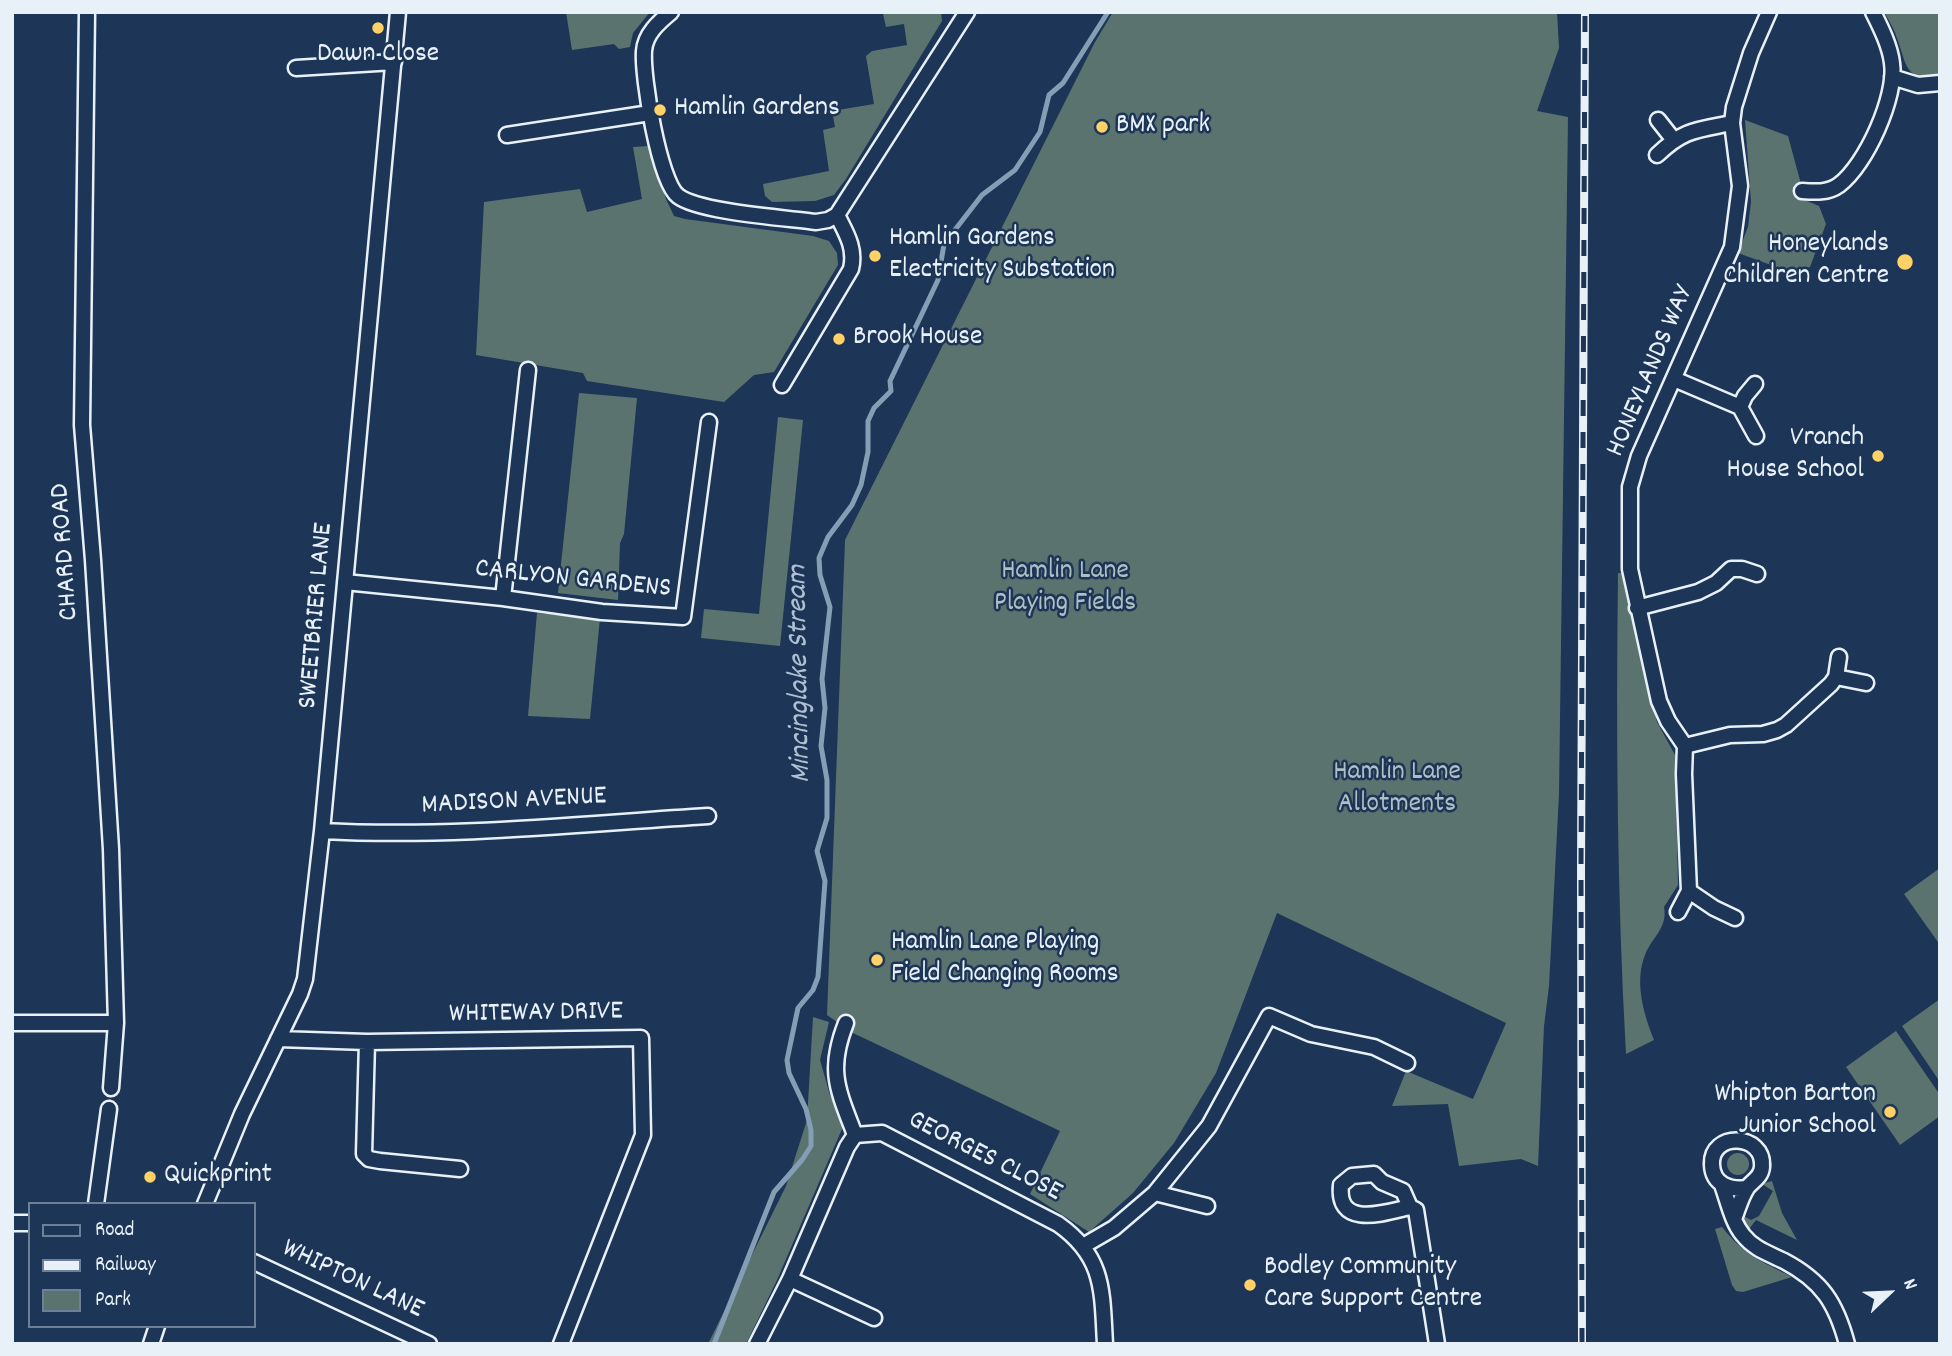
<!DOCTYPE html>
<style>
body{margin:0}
#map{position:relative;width:1952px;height:1356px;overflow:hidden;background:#1d3557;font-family:Dekko,sans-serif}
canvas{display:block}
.frame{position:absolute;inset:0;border:14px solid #e8f1f8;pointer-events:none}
.legend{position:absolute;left:28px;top:1202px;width:228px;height:126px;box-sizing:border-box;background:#1d3557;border:2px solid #6e8097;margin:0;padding:9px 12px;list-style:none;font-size:21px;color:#e8f1f8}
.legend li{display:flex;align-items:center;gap:14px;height:35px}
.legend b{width:35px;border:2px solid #6e8097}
.north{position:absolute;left:1854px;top:1258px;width:70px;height:70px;-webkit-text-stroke:5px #1d3557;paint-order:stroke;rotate:67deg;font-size:19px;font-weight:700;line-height:28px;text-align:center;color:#e8f1f8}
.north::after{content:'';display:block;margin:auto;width:24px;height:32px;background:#e8f1f8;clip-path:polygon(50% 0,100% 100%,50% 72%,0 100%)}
</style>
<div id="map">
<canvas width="1952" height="1356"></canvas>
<div class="frame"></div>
<ul class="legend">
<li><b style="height:9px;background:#1d3557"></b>Road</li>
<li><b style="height:9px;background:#e8f1f8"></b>Railway</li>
<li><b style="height:19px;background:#5b736f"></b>Park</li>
</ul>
<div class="north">N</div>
</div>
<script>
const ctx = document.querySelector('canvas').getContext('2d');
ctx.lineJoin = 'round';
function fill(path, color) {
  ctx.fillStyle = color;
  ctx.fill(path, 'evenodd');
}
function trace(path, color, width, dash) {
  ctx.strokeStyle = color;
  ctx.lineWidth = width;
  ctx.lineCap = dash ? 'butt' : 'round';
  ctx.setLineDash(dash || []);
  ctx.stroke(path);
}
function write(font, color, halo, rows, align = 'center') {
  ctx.font = font + ' Dekko,sans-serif';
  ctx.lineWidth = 5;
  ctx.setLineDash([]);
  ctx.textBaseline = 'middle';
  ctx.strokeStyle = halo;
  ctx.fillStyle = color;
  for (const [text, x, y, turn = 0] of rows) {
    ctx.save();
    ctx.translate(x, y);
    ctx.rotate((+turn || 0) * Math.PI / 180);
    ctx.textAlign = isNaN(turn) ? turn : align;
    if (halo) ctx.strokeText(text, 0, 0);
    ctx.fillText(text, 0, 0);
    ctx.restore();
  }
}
const green = new Path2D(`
 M 566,12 L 650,12 L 633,33 L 630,47 L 619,49 L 614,44 L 572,50 Z
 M 896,12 L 941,12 L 942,21 L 846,179 L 834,195 L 815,201 L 772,202 L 765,196 L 763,184 L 829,171 L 823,130 L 835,127 L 832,111 L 874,104 L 866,56 L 872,51 L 907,45 L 904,24 L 886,27 L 883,14 Z
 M 1113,12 L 1557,12 L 1559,48 L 1537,111 L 1568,117 L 1559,794 L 1549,986 L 1544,1026 L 1538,1166 L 1521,1159 L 1459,1166 L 1448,1104 L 1392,1106 L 1406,1071 L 1473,1099 L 1506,1023 L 1277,913 L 1216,1073 L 1174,1143 L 1133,1193 L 1089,1232 L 1030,1194 L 1060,1131 L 853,1033 L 827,1015 L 845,540 L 1095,42 Z
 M 1884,12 L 1940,12 L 1940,77 C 1904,81 1907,65 1897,38 C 1894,29 1889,20 1884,12 Z
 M 1745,120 L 1788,136 L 1801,184 L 1800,198 L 1819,206 L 1826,224 L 1810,267 L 1793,273 L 1738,253 L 1748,227 L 1751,202 Z
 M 649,146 L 666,199 L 674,216 L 685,219 L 813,236 L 829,241 L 837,253 L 838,265 L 774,372 L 754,375 L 724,402 L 587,381 L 583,373 L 476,355 L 484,202 L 580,189 L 587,212 L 642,199 L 633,147 Z
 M 579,393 L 637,398 L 624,534 L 620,543 L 618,600 L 558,593 Z
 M 778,417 L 803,420 L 780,646 L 701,638 L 704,609 L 759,614 Z
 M 1618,573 L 1625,573 L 1636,639 L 1657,722 L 1675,755 L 1678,885 L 1664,907 C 1668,928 1652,937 1645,955 C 1634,982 1644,1015 1654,1040 L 1626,1054 C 1617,894 1616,734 1618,573 Z
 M 537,613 L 600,618 L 590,719 L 528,716 Z
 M 1940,868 L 1940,945 L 1904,894 Z
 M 1940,999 L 1940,1082 L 1902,1026 Z
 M 813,1017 L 829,1022 L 820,1060 L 830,1095 L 845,1122 L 777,1280 L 746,1344 L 708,1344 L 786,1186 L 807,1120 Z
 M 1896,1031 L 1940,1095 L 1940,1116 L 1900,1145 L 1846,1067 Z
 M1727 1164a11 11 0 1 1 22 0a11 11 0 1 1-22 0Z
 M 1772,1181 L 1782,1213 L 1797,1240 L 1756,1220 L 1749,1229 L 1742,1215 L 1751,1220 L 1759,1216 L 1773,1191 L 1762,1184 Z
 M 1722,1227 C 1745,1256 1761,1261 1792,1277 L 1743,1292 L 1736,1291 L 1732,1285 L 1715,1229 Z`);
const stream = new Path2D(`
 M 714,1344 L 774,1192 L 802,1160 L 811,1146 L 811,1130 L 806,1109 L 789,1073 L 787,1060 L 798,1008 L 813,990 L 818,977 L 825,881 L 817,851 L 827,818 L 827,780 L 821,746 L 825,708 L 822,679 L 830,607 L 820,575 L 819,558 L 828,537 L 852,505 L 861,485 L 868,452 L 868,421 L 874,408 L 891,391 L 890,381 L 938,280 L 944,244 L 982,195 L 1015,170 L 1040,132 L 1049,95 L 1063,83 L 1108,12`);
const minor = new Path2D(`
 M 87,12 L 82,425 L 93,560 L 111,849 L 116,1023 L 111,1088
 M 671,12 C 659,22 645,34 644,51 C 642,76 659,181 678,196 C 698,212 786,218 816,222 L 828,220 L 837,215 L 967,12
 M 1769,12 L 1751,53 L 1734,107 L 1732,123 L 1740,186 L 1732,247 L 1639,456 L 1630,487 L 1630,569 L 1659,701 L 1668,721 L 1685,746 L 1730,735 L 1763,734 L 1777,730 L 1786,725 L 1831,684 L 1836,677 L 1839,657
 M 296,68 L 394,62
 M 1892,77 L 1918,85 L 1940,83
 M 1658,120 L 1673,139
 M 507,135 L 650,113
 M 1657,155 C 1684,129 1697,130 1732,123
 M 1802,191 C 1815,192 1828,193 1839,185 C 1866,165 1897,96 1892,63 C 1890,46 1881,28 1873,12
 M 1674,379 L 1740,407 L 1756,436
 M 782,385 L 851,269 C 856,248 846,233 837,215
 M 1740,407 L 1745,396 L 1755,384
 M 345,582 L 503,598 L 602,612 L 683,617 L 709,422
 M 503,598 L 528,370
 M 1637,608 L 1698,592 L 1716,583 L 1731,569 L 1742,569 L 1757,574
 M 1836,677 L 1866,683
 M 1685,746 L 1684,774 L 1689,891 L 1714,908 L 1735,918
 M 322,831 C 451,838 580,824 708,816
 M 1678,912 L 1689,891
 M 12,1023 L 116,1023
 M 278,1039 L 367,1042 L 641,1038 L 643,1135 L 561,1344
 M 367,1042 L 364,1154 L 369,1159 L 380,1161 L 460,1169
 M 855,1135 L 882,1133 L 1058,1224 C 1105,1257 1102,1292 1105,1344
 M 1722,1185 C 1728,1201 1732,1222 1743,1235 C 1754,1249 1768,1253 1784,1261 C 1822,1281 1836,1303 1847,1344
 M 1155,1193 L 1207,1206
 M 96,1204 L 109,1109
 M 205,1204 L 242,1114 L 300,994 L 305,979 L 322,831 L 398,12
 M 1410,1207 C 1387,1212 1336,1230 1341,1185 L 1352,1176 L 1374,1174 L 1382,1182 L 1403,1191 L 1410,1207 L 1416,1210 L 1437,1344
 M 1734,1219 C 1738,1209 1741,1197 1747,1188 C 1752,1181 1761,1178 1762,1167 C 1765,1133 1710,1131 1712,1165 C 1713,1185 1730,1190 1747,1188
 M 12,1223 L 30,1223
 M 1083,1246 L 1114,1228 L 1155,1193 L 1209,1126 L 1269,1016 L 1311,1034 L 1374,1047 L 1407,1063
 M 254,1262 L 429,1344
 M 790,1279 L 874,1318
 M 151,1344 L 157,1326
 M 757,1344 L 790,1279 L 847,1147 L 855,1135 C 838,1090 827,1071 846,1023`);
const rail = new Path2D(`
 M 1582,1344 L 1581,870 L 1585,12`);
const markers = [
 [378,28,7,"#ffd166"],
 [660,110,7,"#ffd166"],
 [1102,127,7,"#ffd166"],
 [875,256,7,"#ffd166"],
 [1905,262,9,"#ffd166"],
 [839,339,7,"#ffd166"],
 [1878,456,7,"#ffd166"],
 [877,960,7,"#ffd166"],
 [1890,1112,7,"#ffd166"],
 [150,1177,7,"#ffd166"],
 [1250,1285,7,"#ffd166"]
];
const poiNames = [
 ["Dawn Close",378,56,"center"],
 ["Hamlin Gardens",674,110],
 ["BMX park",1116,127],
 ["Hamlin Gardens",889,240],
 ["Electricity Substation",889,272],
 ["Honeylands",1889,246,"right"],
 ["Children Centre",1889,278,"right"],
 ["Brook House",853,339],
 ["Vranch",1864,440,"right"],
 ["House School",1864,472,"right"],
 ["Hamlin Lane Playing",891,944],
 ["Field Changing Rooms",891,976],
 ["Whipton Barton",1876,1096,"right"],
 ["Junior School",1876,1128,"right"],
 ["Quickprint",164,1177],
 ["Bodley Community",1264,1269],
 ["Care Support Centre",1264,1301]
];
const streetNames = [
 ["HONEYLANDS WAY",1652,372,-67],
 ["CHARD ROAD",67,552,-94],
 ["CARLYON GARDENS",573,581,6],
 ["SWEETBRIER LANE",318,616,-85],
 ["MADISON AVENUE",514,803,-3],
 ["WHITEWAY DRIVE",536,1015,-1],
 ["GEORGES CLOSE",984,1158,27],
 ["WHIPTON LANE",352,1281,25]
];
const parkNames = [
 ["Hamlin Lane",1065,573],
 ["Playing Fields",1065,605],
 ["Hamlin Lane",1397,774],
 ["Allotments",1397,806]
];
const waterNames = [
 ["Mincinglake Stream",802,674,-91]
];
fill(green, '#5b736f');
trace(stream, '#849eb5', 5);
trace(minor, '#e8f1f8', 19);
trace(minor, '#1d3557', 14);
trace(rail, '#e8f1f8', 8);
trace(rail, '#1d3557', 5, [16]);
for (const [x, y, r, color] of markers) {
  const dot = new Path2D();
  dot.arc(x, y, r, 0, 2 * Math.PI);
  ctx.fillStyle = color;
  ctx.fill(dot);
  trace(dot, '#1d3557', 2.5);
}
write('28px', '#e8f1f8', '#1d3557', poiNames, 'left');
write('28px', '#e8f1f8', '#1d3557', streetNames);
write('28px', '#b0bfc1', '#1d3557', parkNames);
write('italic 30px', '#aec0d1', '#1d3557', waterNames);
</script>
